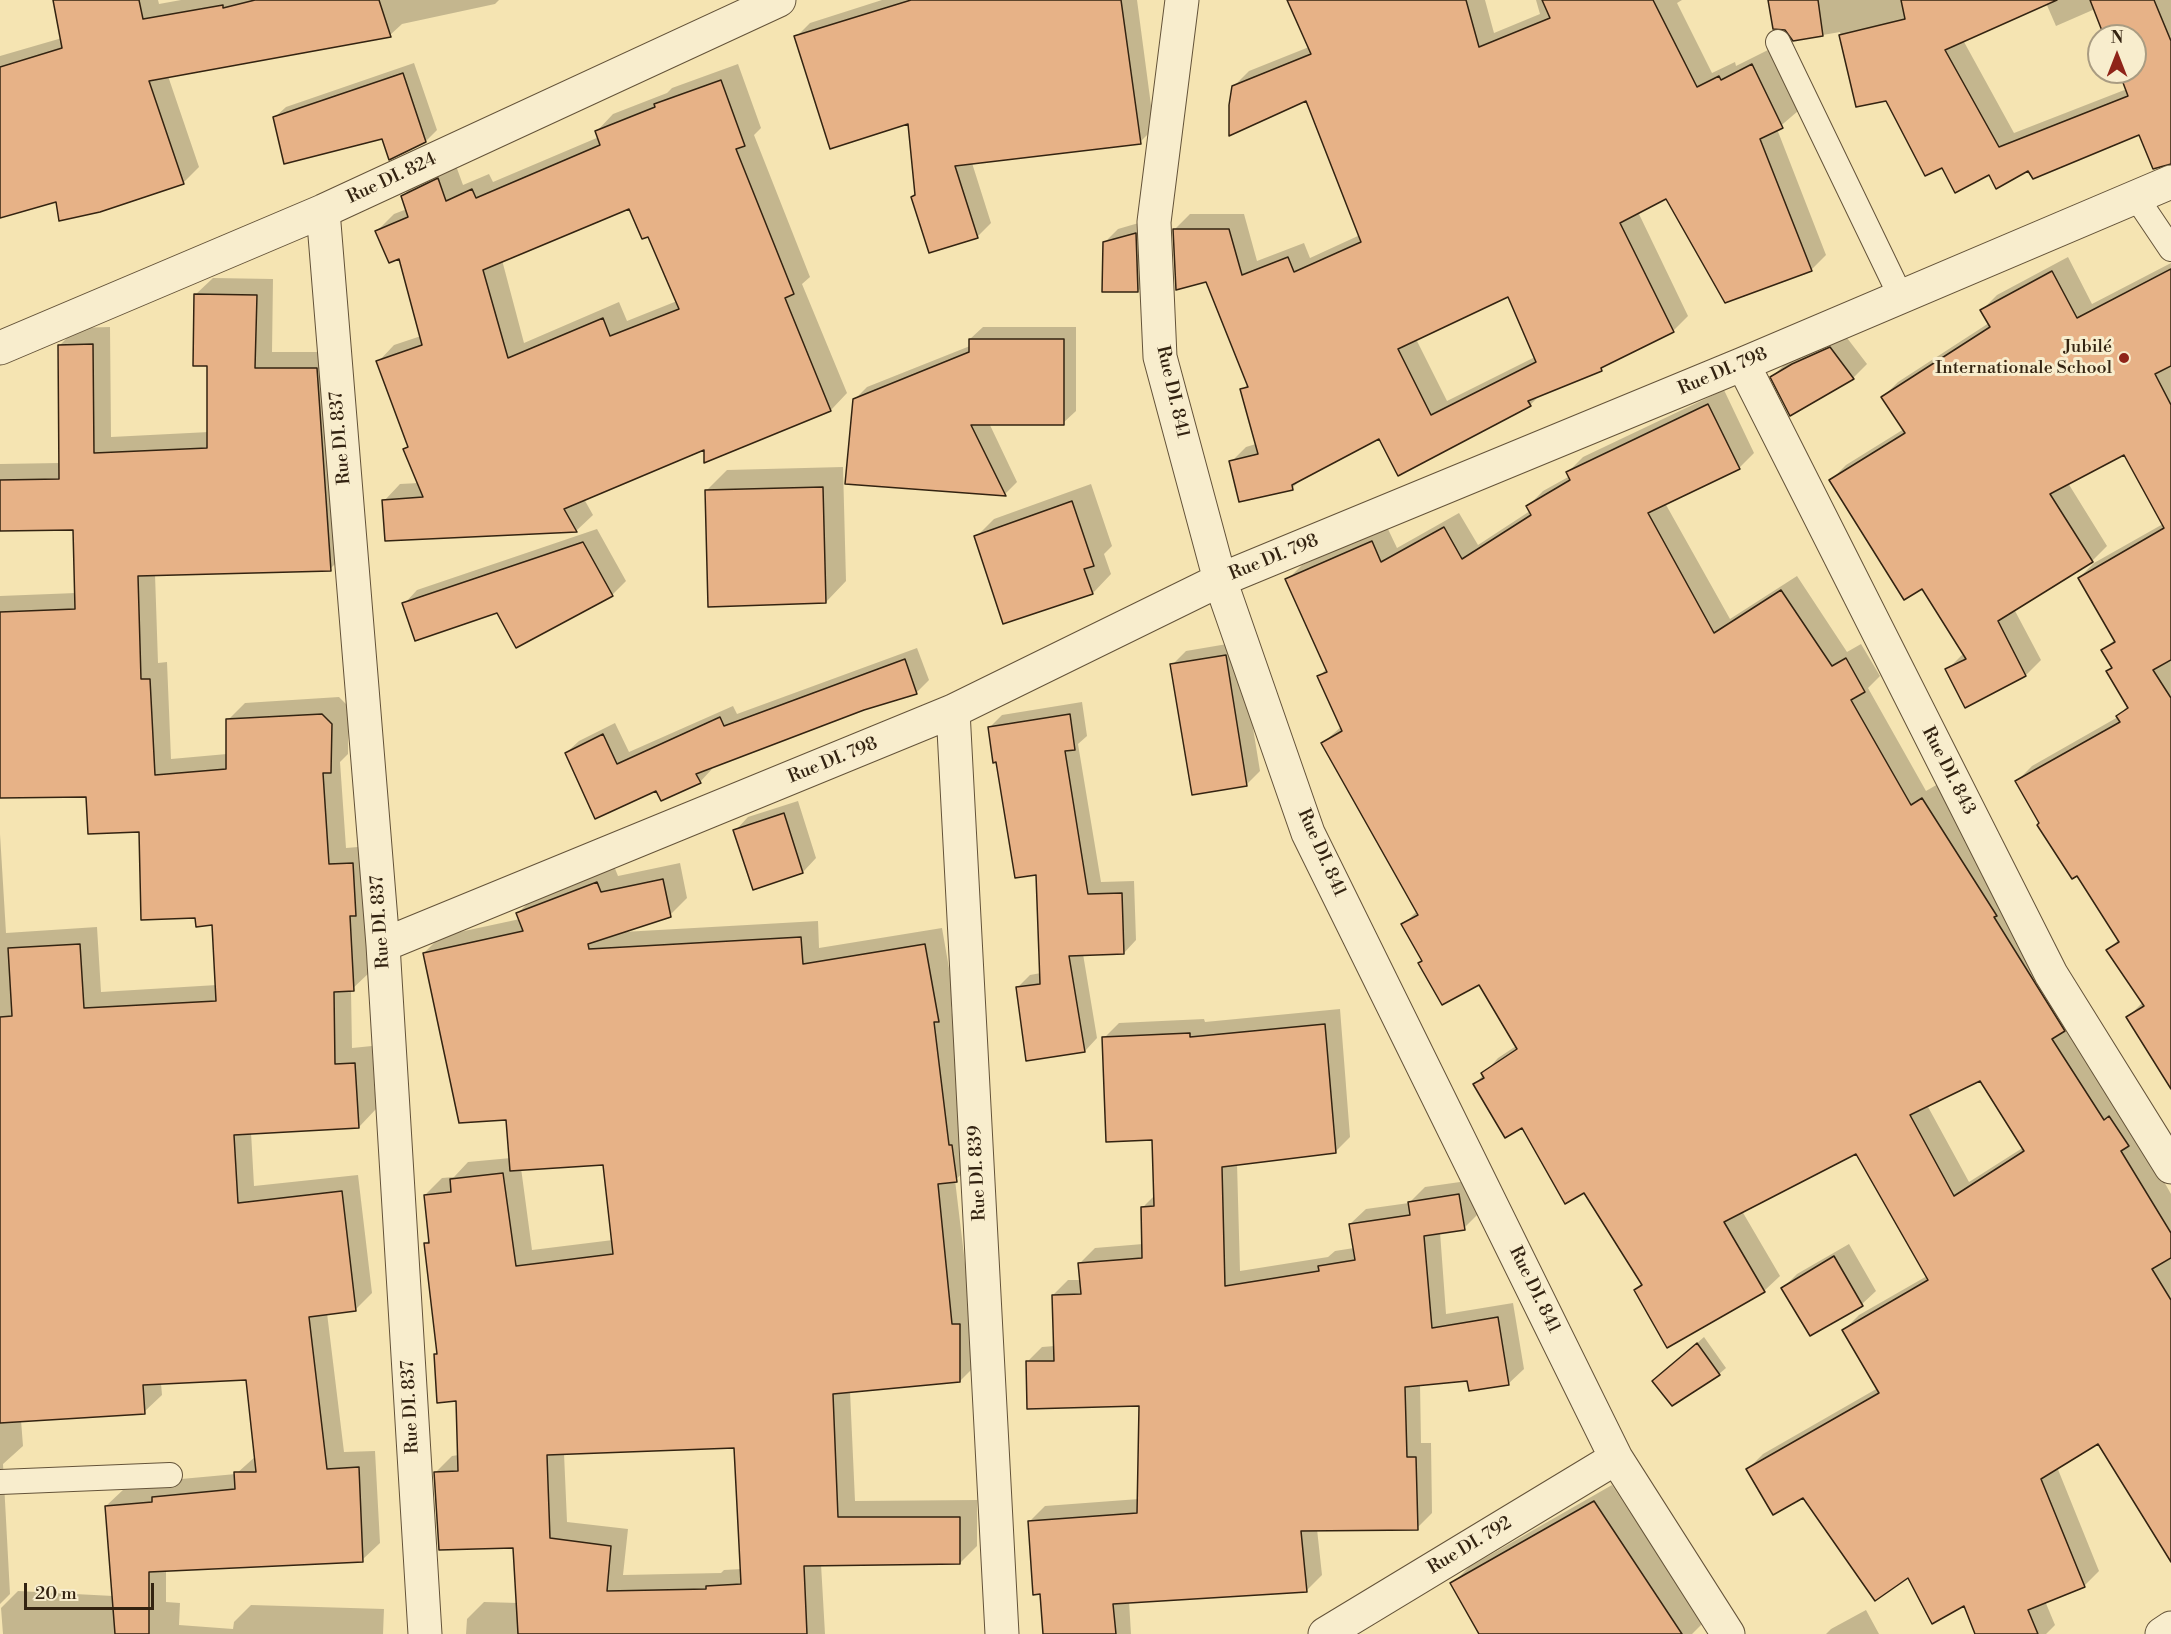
<!DOCTYPE html>
<meta charset="utf-8">
<style>
body{margin:0}
#map{position:relative;width:2171px;height:1634px;overflow:hidden;background:#f5e4b2;font-family:"Libre Bodoni",serif}
canvas{display:block}
.north{position:absolute;left:2087px;top:24px;width:60px;height:60px;box-sizing:border-box;background:#f8edcd;border:2px solid #a99c82;border-radius:50%;rotate:0deg;font-size:16px;font-weight:700;line-height:24px;text-align:center;color:#332311}
.north::after{content:'';display:block;margin:auto;width:21px;height:27px;background:#8f2418;clip-path:polygon(50% 0,100% 100%,50% 72%,0 100%)}
.scale{position:absolute;left:24px;top:1583px;width:130px;height:27px;box-sizing:border-box;border:3px solid #332311;border-top:0;padding-left:8px;font-size:18px;line-height:21px;white-space:nowrap;color:#332311;-webkit-text-stroke:4px #f8edcd;paint-order:stroke}
</style>
<div id="map">
<canvas width="2171" height="1634"></canvas>
<div class="north">N</div>
<div class="scale">20 m</div>
</div>
<script>
const ctx = document.querySelector('canvas').getContext('2d');
ctx.lineJoin = 'round';
function fill(path, color) {
  ctx.fillStyle = color;
  ctx.fill(path, 'evenodd');
}
function trace(path, color, width, dash) {
  ctx.strokeStyle = color;
  ctx.lineWidth = width;
  ctx.lineCap = dash ? 'butt' : 'round';
  ctx.setLineDash(dash || []);
  ctx.stroke(path);
}
function write(font, color, halo, rows, align = 'center') {
  ctx.font = font + ' "Libre Bodoni",serif';
  ctx.lineWidth = 6;
  ctx.setLineDash([]);
  ctx.textBaseline = 'middle';
  ctx.strokeStyle = halo;
  ctx.fillStyle = color;
  for (const [text, x, y, turn = 0] of rows) {
    ctx.save();
    ctx.translate(x, y);
    ctx.rotate((+turn || 0) * Math.PI / 180);
    ctx.textAlign = isNaN(turn) ? turn : align;
    if (halo) ctx.strokeText(text, 0, 0);
    ctx.fillText(text, 0, 0);
    ctx.restore();
  }
}
const shadow = new Path2D(`
 M 54,0 L 158,0 L 159,4 L 181,0 L 499,0 L 495,4 L 402,24 L 390,35 L 168,76 L 199,167 L 183,183 L 57,200 L 0,217 L 0,56 L 62,38 Z
 M 882,0 L 1137,0 L 1154,128 L 1140,142 L 972,163 L 991,223 L 977,237 L 917,194 L 910,122 L 796,37 L 810,23 Z
 M 1288,0 L 1485,0 L 1494,33 L 1540,14 L 1536,0 L 1682,0 L 1677,3 L 1712,73 L 1735,62 L 1736,66 L 1768,50 L 1798,111 L 1777,129 L 1826,255 L 1811,270 L 1667,197 L 1638,212 L 1688,316 L 1673,331 L 1607,363 L 1601,369 L 1540,395 L 1530,405 L 1380,437 L 1304,477 L 1292,488 L 1231,462 L 1246,447 L 1256,444 L 1242,390 L 1248,384 L 1207,280 L 1175,229 L 1190,214 L 1244,214 L 1257,261 L 1304,243 L 1310,258 L 1360,235 L 1307,99 L 1234,86 L 1249,71 L 1309,47 ZM 1509,295 L 1535,357 L 1447,401 L 1416,339 Z
 M 1770,0 L 2171,0 L 2171,162 L 2140,133 L 2029,169 L 1990,173 L 1942,166 L 1887,99 L 1857,106 L 1840,32 L 1794,40 ZM 2046,3 L 2056,26 L 2095,9 L 2106,36 L 2135,36 L 2135,72 L 2120,72 L 2127,89 L 2014,133 L 1963,40 Z
 M 414,63 L 437,130 L 426,141 L 383,137 L 274,118 L 286,107 Z
 M 738,64 L 761,128 L 754,135 L 810,277 L 802,284 L 847,393 L 831,410 L 706,461 L 705,448 L 584,499 L 593,515 L 576,531 L 387,540 L 384,501 L 400,484 L 419,483 L 405,449 L 409,445 L 378,362 L 394,345 L 421,336 L 400,257 L 377,231 L 394,214 L 407,209 L 403,196 L 419,179 L 455,163 L 463,185 L 489,174 L 493,182 L 599,137 L 597,131 L 613,114 L 667,93 L 672,88 ZM 630,207 L 649,235 L 677,301 L 627,321 L 619,302 L 524,343 L 502,260 Z
 M 1149,220 L 1152,277 L 1138,291 L 1104,243 L 1118,229 Z
 M 2068,257 L 2092,304 L 2171,263 L 2171,1081 L 2128,1017 L 2143,1002 L 2108,950 L 2119,939 L 2041,823 L 2017,781 L 2032,766 L 2118,717 L 2128,705 L 2108,671 L 2113,666 L 2103,651 L 2115,639 L 2079,578 L 2094,563 L 2163,524 L 2125,453 L 2068,483 L 2107,546 L 2092,561 L 2014,609 L 2041,660 L 2026,675 L 1947,670 L 1964,653 L 1922,587 L 1831,480 L 1846,465 L 1904,429 L 1883,397 L 1898,382 L 1989,323 L 1982,310 L 1997,295 Z
 M 213,278 L 273,279 L 272,352 L 334,352 L 347,552 L 330,569 L 155,574 L 158,663 L 167,662 L 171,759 L 227,754 L 228,720 L 245,703 L 339,697 L 348,706 L 348,754 L 340,762 L 346,848 L 370,846 L 370,972 L 351,990 L 352,1048 L 372,1046 L 376,1109 L 359,1127 L 251,1132 L 254,1186 L 358,1175 L 372,1293 L 355,1310 L 327,1313 L 344,1452 L 375,1451 L 380,1543 L 362,1560 L 166,1569 L 166,1602 L 180,1603 L 179,1625 L 233,1629 L 234,1622 L 251,1605 L 384,1609 L 383,1634 L 3,1634 L 1,1608 L 18,1591 L 113,1596 L 106,1506 L 124,1489 L 165,1486 L 170,1480 L 236,1474 L 256,1456 L 247,1378 L 161,1383 L 162,1395 L 144,1412 L 21,1420 L 23,1446 L 3,1464 L 10,1594 L 0,1604 L 0,834 L 6,933 L 97,927 L 101,992 L 217,985 L 214,923 L 197,917 L 140,830 L 88,795 L 0,797 L 0,596 L 76,593 L 74,528 L 0,529 L 0,464 L 60,463 L 60,345 L 77,328 L 110,327 L 111,437 L 209,432 L 208,365 L 195,295 Z
 M 983,327 L 1076,327 L 1076,411 L 1063,423 L 989,423 L 1017,482 L 1005,494 L 847,482 L 854,400 L 867,387 L 970,346 L 970,339 Z
 M 1844,334 L 1867,364 L 1853,378 L 1772,377 L 1786,363 Z
 M 1724,390 L 1754,453 L 1739,468 L 1665,503 L 1730,619 L 1797,576 L 1847,652 L 1861,644 L 1880,676 L 1868,688 L 1926,791 L 1938,784 L 2171,1194 L 2171,1559 L 2098,1442 L 2057,1467 L 2099,1571 L 2084,1586 L 2045,1601 L 2055,1625 L 2046,1634 L 1977,1634 L 1964,1604 L 1908,1576 L 1804,1496 L 1748,1469 L 1763,1454 L 1878,1388 L 1844,1330 L 1859,1315 L 1927,1276 L 1857,1152 L 1742,1211 L 1780,1276 L 1764,1291 L 1668,1346 L 1636,1290 L 1642,1283 L 1584,1191 L 1523,1126 L 1475,1084 L 1498,1058 L 1516,1046 L 1479,983 L 1420,963 L 1423,960 L 1403,925 L 1418,910 L 1323,743 L 1342,726 L 1319,677 L 1327,668 L 1287,580 L 1302,565 L 1387,527 L 1397,548 L 1459,513 L 1478,545 L 1530,511 L 1528,506 L 1543,491 L 1570,476 L 1568,472 L 1583,457 ZM 1980,1079 L 2024,1147 L 1969,1182 L 1927,1105 Z
 M 843,467 L 846,581 L 826,602 L 706,491 L 727,470 Z
 M 1091,484 L 1112,546 L 1104,554 L 1111,574 L 1093,593 L 1004,622 L 976,537 L 994,519 Z
 M 597,529 L 626,581 L 612,595 L 404,604 L 417,590 Z
 M 1239,642 L 1260,771 L 1246,785 L 1172,665 L 1186,651 Z
 M 917,648 L 929,680 L 916,693 L 863,709 L 711,767 L 712,769 L 700,782 L 657,789 L 566,753 L 579,741 L 615,723 L 629,752 L 733,706 L 737,714 Z
 M 1082,702 L 1087,736 L 1078,744 L 1101,882 L 1134,881 L 1136,940 L 1124,953 L 1083,954 L 1097,1038 L 1085,1051 L 1017,988 L 1030,975 L 1041,973 L 1038,873 L 997,761 L 989,728 L 1002,715 Z
 M 798,801 L 816,858 L 803,872 L 754,888 L 735,831 L 748,817 Z
 M 680,863 L 687,898 L 670,915 L 623,932 L 818,921 L 819,948 L 942,928 L 955,1003 L 951,1007 L 966,1129 L 974,1163 L 955,1180 L 977,1364 L 960,1381 L 850,1391 L 855,1501 L 977,1500 L 977,1546 L 960,1563 L 821,1564 L 825,1634 L 466,1634 L 467,1619 L 484,1602 L 518,1603 L 514,1546 L 435,1473 L 452,1456 L 459,1455 L 457,1400 L 436,1355 L 438,1353 L 425,1244 L 430,1239 L 425,1195 L 442,1178 L 454,1177 L 468,1162 L 511,1158 L 507,1119 L 424,953 L 441,936 L 520,919 L 518,913 L 535,896 L 614,866 L 618,876 ZM 604,1163 L 613,1240 L 532,1250 L 521,1168 ZM 736,1446 L 742,1569 L 724,1570 L 721,1573 L 623,1575 L 628,1529 L 567,1522 L 564,1453 Z
 M 1340,1009 L 1350,1137 L 1335,1152 L 1237,1163 L 1240,1271 L 1328,1257 L 1335,1251 L 1354,1248 L 1350,1224 L 1366,1209 L 1409,1203 L 1425,1187 L 1474,1180 L 1479,1213 L 1464,1228 L 1440,1232 L 1446,1314 L 1513,1303 L 1524,1369 L 1508,1384 L 1469,1380 L 1420,1384 L 1421,1443 L 1431,1443 L 1432,1513 L 1417,1528 L 1317,1529 L 1322,1575 L 1306,1591 L 1129,1601 L 1131,1634 L 1044,1634 L 1042,1593 L 1029,1522 L 1045,1506 L 1139,1499 L 1140,1405 L 1027,1362 L 1042,1347 L 1055,1346 L 1053,1295 L 1068,1280 L 1081,1280 L 1080,1263 L 1095,1248 L 1143,1244 L 1142,1208 L 1155,1195 L 1153,1138 L 1104,1038 L 1119,1023 L 1204,1019 L 1205,1022 Z
 M 1849,1244 L 1876,1291 L 1862,1304 L 1810,1334 L 1783,1288 L 1797,1274 Z
 M 1704,1337 L 1726,1368 L 1719,1374 L 1661,1375 Z
 M 1612,1485 L 1703,1623 L 1692,1634 L 1481,1634 L 1452,1584 L 1469,1567 Z
 M 1866,1610 L 1879,1634 L 1826,1634 L 1831,1629 Z`);
const building = new Path2D(`
 M 53,0 L 139,0 L 143,19 L 223,5 L 223,8 L 255,0 L 379,0 L 391,37 L 149,81 L 184,184 L 100,212 L 59,221 L 56,202 L 0,218 L 0,67 L 62,48 Z
 M 911,0 L 1121,0 L 1141,144 L 955,166 L 978,238 L 929,253 L 911,197 L 915,195 L 908,124 L 830,149 L 794,36 Z
 M 1287,0 L 1466,0 L 1479,47 L 1550,18 L 1542,0 L 1653,0 L 1697,87 L 1719,76 L 1721,80 L 1752,64 L 1783,128 L 1760,139 L 1812,271 L 1725,303 L 1666,199 L 1620,223 L 1674,332 L 1601,368 L 1602,371 L 1528,401 L 1531,406 L 1398,476 L 1379,439 L 1292,485 L 1293,490 L 1239,502 L 1229,461 L 1258,454 L 1240,389 L 1248,387 L 1206,282 L 1176,290 L 1173,229 L 1229,229 L 1242,275 L 1288,257 L 1294,272 L 1361,242 L 1306,101 L 1229,136 L 1229,105 L 1232,86 L 1311,54 ZM 1508,297 L 1536,362 L 1431,415 L 1398,349 Z
 M 1768,0 L 1818,0 L 1823,36 L 1793,41 L 1785,30 L 1773,29 Z
 M 1901,0 L 2057,0 L 1945,50 L 1999,147 L 2128,96 L 2119,72 L 2135,72 L 2135,36 L 2104,36 L 2090,0 L 2154,0 L 2171,41 L 2171,164 L 2153,169 L 2139,135 L 2033,179 L 2028,171 L 1996,189 L 1989,175 L 1955,193 L 1942,168 L 1925,176 L 1886,101 L 1856,107 L 1839,35 L 1905,19 Z
 M 403,73 L 426,142 L 389,160 L 382,139 L 284,164 L 273,117 Z
 M 721,80 L 745,146 L 736,149 L 794,294 L 785,298 L 831,411 L 704,463 L 704,450 L 564,509 L 577,532 L 385,541 L 382,500 L 423,497 L 403,449 L 408,447 L 376,361 L 422,345 L 399,259 L 389,263 L 375,231 L 408,217 L 401,196 L 438,178 L 446,201 L 472,189 L 476,198 L 600,145 L 595,131 L 655,107 L 654,104 ZM 629,209 L 642,239 L 648,237 L 679,309 L 610,336 L 603,318 L 508,358 L 483,270 Z
 M 1136,233 L 1138,292 L 1102,292 L 1103,242 Z
 M 2171,269 L 2171,366 L 2155,374 L 2171,405 L 2171,660 L 2153,670 L 2171,698 L 2171,1089 L 2126,1017 L 2144,1006 L 2106,950 L 2119,942 L 2077,876 L 2072,879 L 2037,825 L 2039,823 L 2015,781 L 2120,722 L 2116,716 L 2128,708 L 2106,671 L 2112,668 L 2101,650 L 2115,642 L 2078,578 L 2164,528 L 2124,455 L 2050,494 L 2093,562 L 1998,621 L 2026,676 L 1965,708 L 1945,669 L 1966,659 L 1922,589 L 1904,600 L 1829,480 L 1905,433 L 1881,397 L 1990,327 L 1980,310 L 2052,271 L 2077,318 Z
 M 194,294 L 257,295 L 255,368 L 317,368 L 331,571 L 138,576 L 141,679 L 150,679 L 155,775 L 226,769 L 226,719 L 322,714 L 332,724 L 331,773 L 323,773 L 329,864 L 353,863 L 356,916 L 350,916 L 354,991 L 334,992 L 335,1064 L 355,1063 L 359,1128 L 234,1135 L 238,1203 L 342,1191 L 356,1311 L 309,1317 L 327,1469 L 359,1467 L 363,1562 L 149,1572 L 149,1634 L 115,1634 L 105,1506 L 152,1502 L 152,1497 L 235,1489 L 234,1472 L 256,1472 L 246,1380 L 143,1385 L 145,1414 L 0,1423 L 0,1017 L 12,1016 L 8,948 L 80,944 L 84,1008 L 216,1001 L 212,925 L 196,927 L 195,918 L 141,920 L 139,832 L 88,834 L 86,797 L 0,798 L 0,612 L 75,609 L 73,530 L 0,531 L 0,480 L 59,479 L 58,345 L 93,344 L 94,453 L 207,448 L 207,366 L 193,366 Z
 M 969,339 L 1064,339 L 1064,425 L 971,425 L 1006,496 L 845,484 L 853,399 L 969,352 Z
 M 1830,347 L 1854,379 L 1790,416 L 1770,377 L 1792,364 Z
 M 1708,404 L 1740,469 L 1648,513 L 1714,633 L 1781,590 L 1832,666 L 1846,658 L 1865,692 L 1851,700 L 1911,805 L 1922,798 L 1997,916 L 1994,917 L 2065,1031 L 2052,1039 L 2104,1120 L 2109,1116 L 2129,1146 L 2121,1151 L 2171,1233 L 2171,1258 L 2152,1269 L 2171,1300 L 2171,1562 L 2098,1444 L 2041,1479 L 2085,1587 L 2028,1610 L 2038,1634 L 1975,1634 L 1964,1606 L 1932,1624 L 1908,1578 L 1875,1601 L 1803,1498 L 1773,1515 L 1746,1469 L 1879,1393 L 1842,1330 L 1928,1280 L 1856,1154 L 1724,1222 L 1765,1292 L 1667,1348 L 1634,1290 L 1642,1285 L 1584,1193 L 1565,1204 L 1522,1128 L 1505,1138 L 1473,1084 L 1484,1078 L 1481,1073 L 1517,1049 L 1479,985 L 1442,1005 L 1418,963 L 1422,961 L 1401,924 L 1418,915 L 1321,743 L 1342,731 L 1317,676 L 1327,672 L 1285,579 L 1372,541 L 1381,562 L 1444,527 L 1462,559 L 1531,515 L 1526,506 L 1570,480 L 1566,472 ZM 1980,1081 L 2024,1151 L 1954,1196 L 1910,1115 Z
 M 823,487 L 826,603 L 708,607 L 705,490 Z
 M 1072,501 L 1094,566 L 1084,569 L 1093,594 L 1003,624 L 974,536 Z
 M 583,542 L 613,596 L 516,648 L 497,613 L 415,641 L 402,603 Z
 M 1226,655 L 1247,786 L 1192,795 L 1170,664 Z
 M 905,659 L 917,694 L 864,710 L 696,774 L 701,783 L 661,801 L 656,791 L 595,819 L 565,753 L 603,734 L 617,764 L 720,717 L 724,726 Z
 M 1070,714 L 1075,750 L 1065,751 L 1088,894 L 1122,893 L 1124,954 L 1069,956 L 1085,1052 L 1026,1061 L 1016,987 L 1040,984 L 1036,875 L 1015,878 L 996,762 L 993,763 L 988,727 Z
 M 784,813 L 803,873 L 753,890 L 733,830 Z
 M 663,879 L 671,917 L 588,944 L 589,949 L 801,937 L 803,964 L 925,944 L 939,1022 L 934,1022 L 949,1145 L 952,1145 L 957,1182 L 938,1184 L 952,1324 L 960,1324 L 960,1382 L 833,1394 L 838,1517 L 960,1517 L 960,1564 L 804,1566 L 807,1634 L 518,1634 L 513,1548 L 439,1550 L 434,1472 L 458,1471 L 456,1401 L 437,1403 L 434,1354 L 437,1354 L 424,1243 L 429,1243 L 424,1195 L 451,1192 L 450,1179 L 503,1173 L 516,1266 L 613,1254 L 603,1165 L 510,1171 L 506,1120 L 459,1123 L 423,953 L 523,931 L 516,913 L 597,882 L 601,892 ZM 734,1448 L 741,1584 L 706,1586 L 706,1589 L 607,1591 L 611,1546 L 550,1538 L 547,1455 Z
 M 1325,1024 L 1336,1153 L 1222,1167 L 1225,1286 L 1319,1271 L 1318,1266 L 1355,1260 L 1349,1224 L 1410,1215 L 1408,1202 L 1459,1194 L 1465,1230 L 1424,1236 L 1432,1328 L 1498,1317 L 1509,1385 L 1469,1391 L 1467,1381 L 1405,1387 L 1407,1457 L 1416,1457 L 1418,1530 L 1301,1531 L 1307,1592 L 1113,1604 L 1116,1634 L 1043,1634 L 1040,1594 L 1033,1595 L 1028,1521 L 1137,1513 L 1139,1406 L 1027,1409 L 1026,1361 L 1054,1361 L 1052,1295 L 1081,1294 L 1078,1263 L 1142,1258 L 1141,1207 L 1154,1206 L 1152,1140 L 1106,1142 L 1102,1037 L 1190,1033 L 1190,1037 Z
 M 1834,1256 L 1863,1306 L 1810,1336 L 1781,1288 Z
 M 1697,1343 L 1720,1375 L 1672,1406 L 1652,1381 Z
 M 1594,1501 L 1682,1634 L 1479,1634 L 1450,1583 Z`);
const lane = new Path2D(`
 M 1778,42 L 1901,297
 M 2136,197 L 2171,249
 M 0,1482 L 170,1475`);
const street = new Path2D(`
 M 1182,0 L 1154,222 L 1160,357 L 1220,580 L 1308,833 L 1616,1458 L 1728,1634
 M 323,211 L 383,945 L 425,1634
 M 0,348 L 323,211 L 779,0
 M 1743,364 L 2051,974 L 2171,1167
 M 953,711 L 1002,1634
 M 383,945 L 953,711 L 1220,580 L 1743,364 L 2171,182
 M 1325,1634 L 1616,1458
 M 2162,1634 L 2171,1628`);
const markers = [
 [2124,358,6,"#8f2418"]
];
const streetNames = [
 ["Rue DI. 824",392,179,-25],
 ["Rue DI. 798",1723,372,-23],
 ["Rue DI. 841",1172,392,77],
 ["Rue DI. 837",341,438,-95],
 ["Rue DI. 798",1274,558,-22],
 ["Rue DI. 798",833,761,-22],
 ["Rue DI. 843",1948,771,63],
 ["Rue DI. 841",1321,853,66],
 ["Rue DI. 837",381,922,-94],
 ["Rue DI. 839",978,1173,-93],
 ["Rue DI. 841",1534,1290,64],
 ["Rue DI. 837",411,1407,-93],
 ["Rue DI. 792",1470,1546,-31]
];
const poiNames = [
 ["Jubilé",2112,348],
 ["Internationale School",2112,369]
];
fill(shadow, '#0003');
fill(building, '#e7b287');
trace(building, '#332311', 1.5);
trace(lane, '#645339', 26);
trace(street, '#645339', 35);
trace(lane, '#f8edcd', 24);
trace(street, '#f8edcd', 33);
for (const [x, y, r, color] of markers) {
  const dot = new Path2D();
  dot.arc(x, y, r, 0, 2 * Math.PI);
  ctx.fillStyle = color;
  ctx.fill(dot);
  trace(dot, '#f8edcd', 2);
}
write('18px', '#332311', '#f8edcd', streetNames);
write('18px', '#332311', '#f8edcd', poiNames, 'right');
</script>
